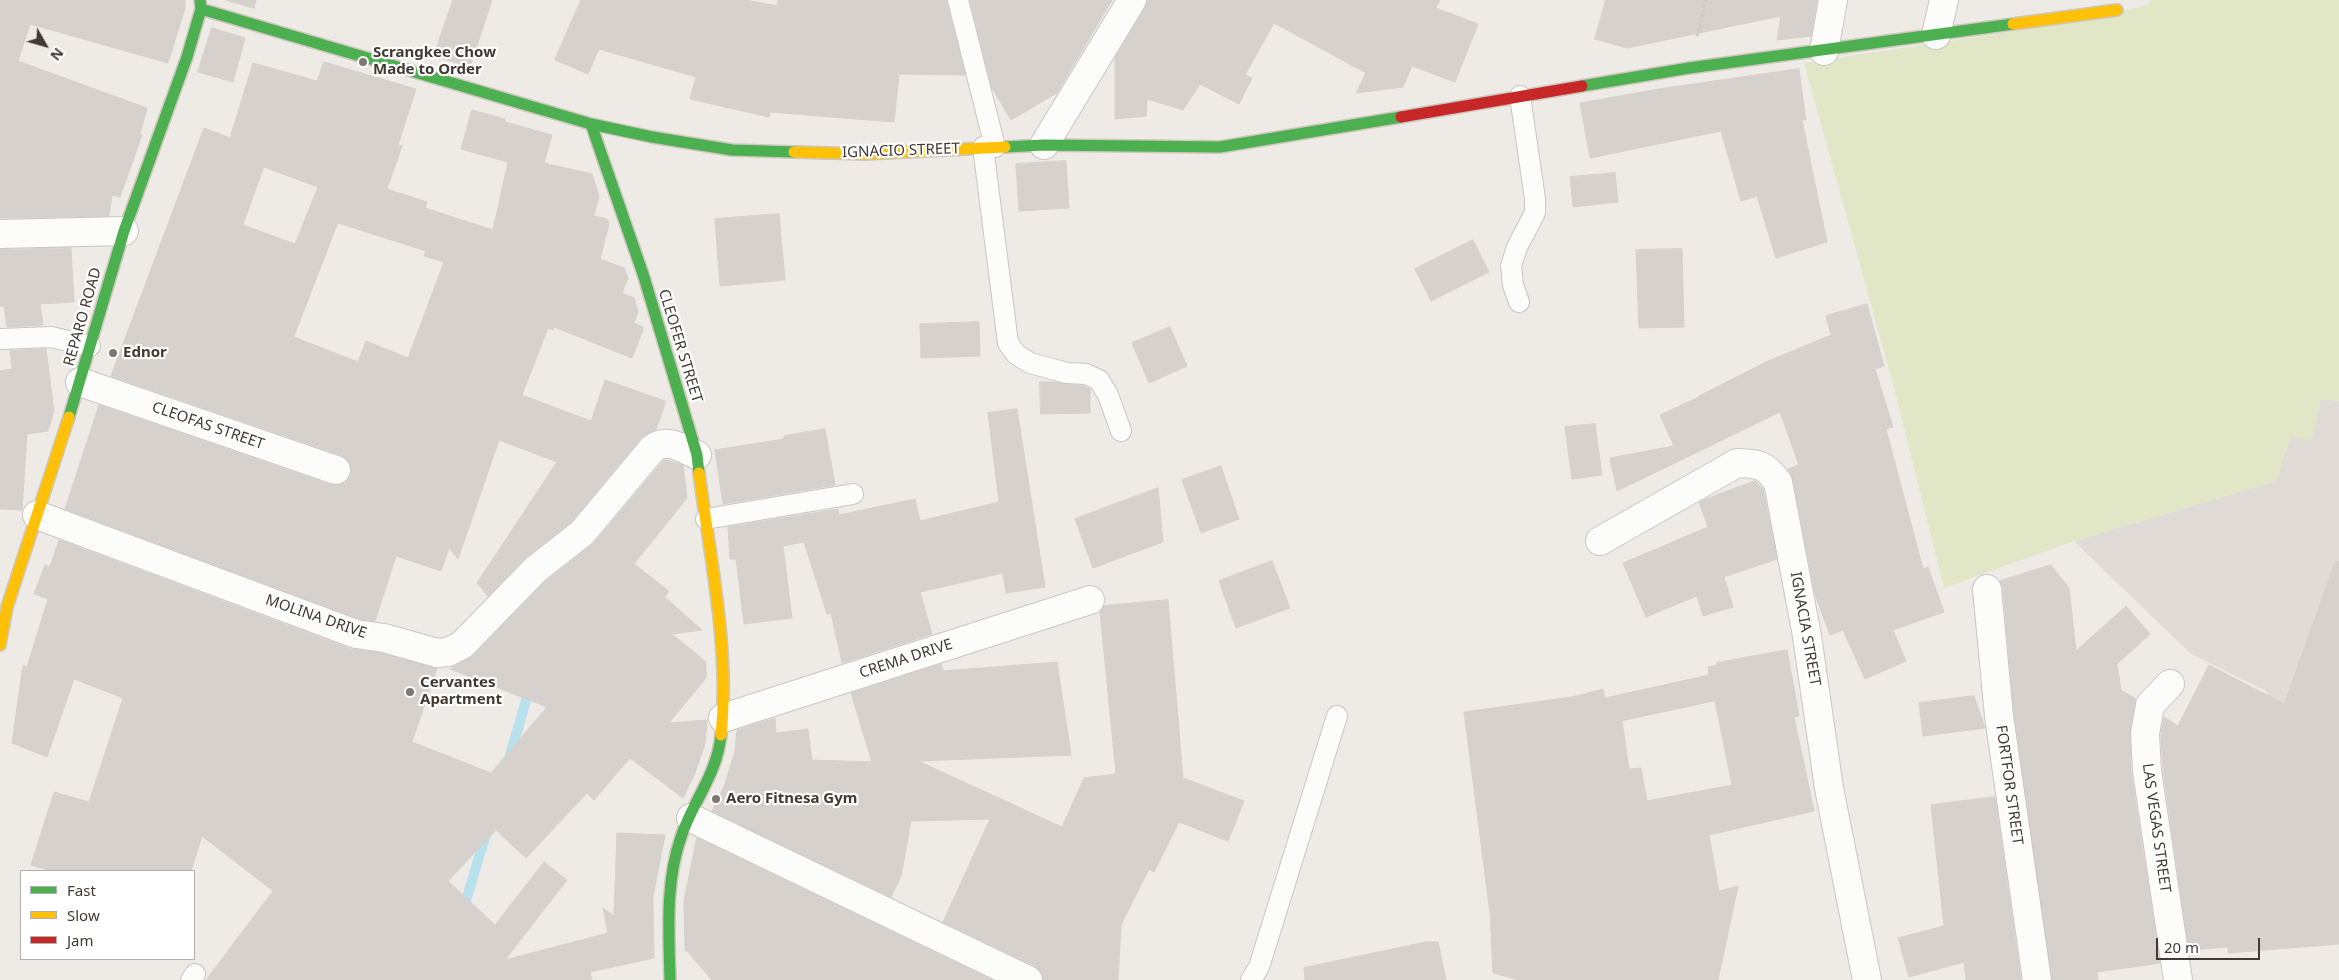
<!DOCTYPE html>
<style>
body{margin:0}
#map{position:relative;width:2339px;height:980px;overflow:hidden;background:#eeeae6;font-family:"Noto Sans",sans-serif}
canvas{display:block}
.legend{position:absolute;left:20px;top:870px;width:175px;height:90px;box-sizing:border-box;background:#fff;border:1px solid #b3b0ad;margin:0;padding:6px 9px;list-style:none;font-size:15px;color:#423933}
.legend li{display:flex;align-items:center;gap:10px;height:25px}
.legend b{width:25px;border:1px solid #b3b0ad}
.north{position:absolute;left:20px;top:20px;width:50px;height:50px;-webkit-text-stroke:4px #fff;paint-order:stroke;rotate:128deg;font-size:14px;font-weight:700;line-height:20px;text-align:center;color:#423933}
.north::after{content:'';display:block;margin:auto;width:18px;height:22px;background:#423933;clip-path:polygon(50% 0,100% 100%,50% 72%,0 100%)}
.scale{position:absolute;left:2156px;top:938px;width:104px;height:22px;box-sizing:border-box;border:2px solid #423933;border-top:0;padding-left:6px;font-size:15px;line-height:18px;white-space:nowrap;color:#423933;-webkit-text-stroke:4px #fff;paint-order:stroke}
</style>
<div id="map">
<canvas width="2339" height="980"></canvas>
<ul class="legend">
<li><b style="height:6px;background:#4caf50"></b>Fast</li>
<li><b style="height:6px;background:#ffc107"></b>Slow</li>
<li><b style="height:6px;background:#c62828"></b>Jam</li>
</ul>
<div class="north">N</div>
<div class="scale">20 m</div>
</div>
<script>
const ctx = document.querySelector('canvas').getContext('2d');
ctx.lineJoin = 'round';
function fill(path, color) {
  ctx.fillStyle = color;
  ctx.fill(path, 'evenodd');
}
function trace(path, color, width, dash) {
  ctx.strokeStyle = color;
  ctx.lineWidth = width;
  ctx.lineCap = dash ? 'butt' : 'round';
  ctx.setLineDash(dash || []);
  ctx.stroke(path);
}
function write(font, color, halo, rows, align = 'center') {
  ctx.font = font + ' "Noto Sans",sans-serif';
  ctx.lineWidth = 4.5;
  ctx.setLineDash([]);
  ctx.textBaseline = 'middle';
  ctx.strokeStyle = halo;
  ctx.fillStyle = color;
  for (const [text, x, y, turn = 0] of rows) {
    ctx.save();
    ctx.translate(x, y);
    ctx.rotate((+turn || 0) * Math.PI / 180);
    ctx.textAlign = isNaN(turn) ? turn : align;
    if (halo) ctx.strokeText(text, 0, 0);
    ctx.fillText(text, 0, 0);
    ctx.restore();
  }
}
const industrial = new Path2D(`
 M 2321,399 L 2339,401 L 2339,827 L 2238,753 L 2268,692 L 2191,654 L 2074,541 L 2276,481 L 2290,437 Z`);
const green = new Path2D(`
 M 2150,0 L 2339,0 L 2339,401 L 2321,399 L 2312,440 L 2290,437 L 2276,481 L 2074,541 L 1944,588 L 1892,380 L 1804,63 L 2069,23 L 2149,5 Z`);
const stream = new Path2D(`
 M 508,762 L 530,687
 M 463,910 L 487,831`);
const building = new Path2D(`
 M 0,0 L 185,0 L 185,8 L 168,63 L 30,24 L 18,61 L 147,108 L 140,134 L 142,135 L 120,197 L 112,195 L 109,216 L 0,218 Z
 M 226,0 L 256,0 L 254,8 Z
 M 453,0 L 492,0 L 470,67 L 434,56 Z
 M 581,0 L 746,0 L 777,6 L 778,0 L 946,0 L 965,75 L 899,74 L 894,122 L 770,112 L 769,117 L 690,99 L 696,77 L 599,49 L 588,74 L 555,60 Z
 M 970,0 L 1112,0 L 1057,93 L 1011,120 L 992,88 Z
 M 1148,0 L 1440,0 L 1436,8 L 1478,24 L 1455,82 L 1412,66 L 1403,87 L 1356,93 L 1366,73 L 1274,23 L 1245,75 L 1252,78 L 1239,104 L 1200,84 L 1183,110 L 1147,99 L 1146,116 L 1115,119 L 1115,58 L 1145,8 Z
 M 1606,0 L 1817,0 L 1811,36 L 1777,40 L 1781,16 L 1627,48 L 1595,39 Z
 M 212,28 L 245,38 L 233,82 L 198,72 Z
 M 324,62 L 416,89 L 398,145 L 402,146 L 387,189 L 427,202 L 425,208 L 493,230 L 508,162 L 461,149 L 472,110 L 505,119 L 505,122 L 552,135 L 544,163 L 592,174 L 599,196 L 594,216 L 607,219 L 609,224 L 600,259 L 624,268 L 628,278 L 622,293 L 634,298 L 638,312 L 634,323 L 643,327 L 643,330 L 632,358 L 554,327 L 553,330 L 548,328 L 522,395 L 591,421 L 605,380 L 665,401 L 665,404 L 656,430 L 641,438 L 571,522 L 526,557 L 488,596 L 477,583 L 557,462 L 499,440 L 458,559 L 449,548 L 441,571 L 396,556 L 375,621 L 360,619 L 65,509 L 99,405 L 331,485 L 339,485 L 346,482 L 351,476 L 351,467 L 347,459 L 341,455 L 111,376 L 204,128 L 230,138 L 253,63 L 317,81 ZM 264,167 L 318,187 L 295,244 L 243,225 ZM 338,223 L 426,251 L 424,256 L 444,262 L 408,358 L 366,341 L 358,362 L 294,337 Z
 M 1799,69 L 1806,120 L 1802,120 L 1827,242 L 1776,258 L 1757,196 L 1741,201 L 1721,131 L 1590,158 L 1580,103 L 1659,89 Z
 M 1066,161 L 1069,208 L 1019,211 L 1016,164 Z
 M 1615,173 L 1618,202 L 1573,207 L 1570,177 Z
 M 779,214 L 785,280 L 720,286 L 715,219 Z
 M 1473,240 L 1489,272 L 1431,301 L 1415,269 Z
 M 71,248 L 74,302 L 40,304 L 43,325 L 7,327 L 4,306 L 0,306 L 0,250 Z
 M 1682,249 L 1684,327 L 1639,328 L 1636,250 Z
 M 1867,304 L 1884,366 L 1875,369 L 1893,427 L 1886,429 L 1923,569 L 1928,567 L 1944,612 L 1893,630 L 1906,661 L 1865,679 L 1843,630 L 1830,635 L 1815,594 L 1793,479 L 1788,469 L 1799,465 L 1780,412 L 1617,491 L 1610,458 L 1674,446 L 1660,415 L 1699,397 L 1699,396 L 1766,362 L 1831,335 L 1826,316 Z
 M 979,322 L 980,356 L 921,358 L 920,324 Z
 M 1170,327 L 1187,366 L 1149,383 L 1132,343 Z
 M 46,349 L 54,411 L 48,431 L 27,434 L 22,510 L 0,509 L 0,371 L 12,369 L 10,351 Z
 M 1040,382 L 1054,382 L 1083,386 L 1090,389 L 1090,413 L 1041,414 Z
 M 1017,409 L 1045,587 L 1006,593 L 1003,573 L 920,592 L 932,634 L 842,663 L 831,613 L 827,614 L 804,542 L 783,546 L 792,618 L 744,624 L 736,559 L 730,559 L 728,527 L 838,509 L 839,515 L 915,499 L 920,521 L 999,502 L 988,413 Z
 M 1595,424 L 1602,475 L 1572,479 L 1565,427 Z
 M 825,429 L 835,485 L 723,504 L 715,450 L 784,439 L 784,436 Z
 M 666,460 L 683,465 L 687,498 L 634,564 L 669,591 L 665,597 L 702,630 L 672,634 L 706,662 L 706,678 L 669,723 L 707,720 L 705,744 L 695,773 L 683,798 L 630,758 L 594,800 L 587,793 L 526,858 L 496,830 L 448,881 L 495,925 L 544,862 L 567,880 L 505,960 L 608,933 L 603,908 L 614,916 L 617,833 L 665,835 L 653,897 L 654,958 L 590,972 L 592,980 L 206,980 L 273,891 L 202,836 L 191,871 L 52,871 L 31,865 L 54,792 L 89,802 L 123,698 L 74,679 L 47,757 L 12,743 L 23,665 L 27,667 L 48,599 L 34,594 L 45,565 L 50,567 L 59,540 L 351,649 L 381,653 L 437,668 L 412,742 L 491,773 L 547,707 L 450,669 L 473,656 L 546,581 L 594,543 L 663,461 Z
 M 1221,466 L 1239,519 L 1201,533 L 1182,480 Z
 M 1755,481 L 1763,489 L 1777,559 L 1724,577 L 1733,607 L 1703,616 L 1697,596 L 1646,617 L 1623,563 L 1708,527 L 1699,502 Z
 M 1158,488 L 1163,542 L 1093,568 L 1075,519 Z
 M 1272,561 L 1290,608 L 1236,628 L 1219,581 Z
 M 2336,561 L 2339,562 L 2339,944 L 2228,953 L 2228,947 L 2189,950 L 2163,769 L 2161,735 L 2164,717 L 2178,726 L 2209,665 L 2284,704 Z
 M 2051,565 L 2069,588 L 2076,651 L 2126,606 L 2150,634 L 2117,664 L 2121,690 L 2136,699 L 2130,732 L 2131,772 L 2160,963 L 2097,972 L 2098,980 L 2052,980 L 2014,714 L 2003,588 L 2000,581 Z
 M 1168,600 L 1183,778 L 1244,801 L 1228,841 L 1179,822 L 1154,872 L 1149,869 L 1121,925 L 1118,980 L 1043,980 L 1041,972 L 1035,966 L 943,922 L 990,819 L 911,821 L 901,876 L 891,897 L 712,811 L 725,784 L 735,751 L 737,730 L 775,718 L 776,733 L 808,729 L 812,760 L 872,762 L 851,693 L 941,664 L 943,671 L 1057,662 L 1071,755 L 918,761 L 1062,827 L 1084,778 L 1116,774 L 1100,612 L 1104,606 Z
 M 1787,650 L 1799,716 L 1794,717 L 1814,811 L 1709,835 L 1719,891 L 1738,886 L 1718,980 L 1519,980 L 1493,973 L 1490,913 L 1464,712 L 1572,697 L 1603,689 L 1605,698 L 1709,675 L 1708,667 L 1717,665 L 1717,663 ZM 1715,701 L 1732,785 L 1647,801 L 1641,768 L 1629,769 L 1622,721 Z
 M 1974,696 L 1985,728 L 1923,736 L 1919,703 Z
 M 1995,797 L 2021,980 L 1966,980 L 1964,962 L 1909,977 L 1898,938 L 1944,926 L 1931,805 Z
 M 697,838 L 992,980 L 712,980 L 687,951 L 685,951 L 684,901 Z
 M 1426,942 L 1438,942 L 1446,980 L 1305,980 L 1304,968 Z`);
const path = new Path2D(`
 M 1697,36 L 1706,0`);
const lane = new Path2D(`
 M 958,0 L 995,147
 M 983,147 L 1008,343 L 1016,354 L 1030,363 L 1067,373 L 1086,374 L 1099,380 L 1108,395 L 1121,431
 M 1519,302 L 1513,285 L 1511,266 L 1517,247 L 1535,213 L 1535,199 L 1520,96
 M 0,339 L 51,337 L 90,346
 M 706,519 L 853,494
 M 191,980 L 195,974
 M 1251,980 L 1259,967 L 1337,716`);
const street = new Path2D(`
 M 1936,35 L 1944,0
 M 1824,51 L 1833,0
 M 1044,145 L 1132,0
 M 0,234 L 124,231
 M 80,382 L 336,470
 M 37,515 L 356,634 L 384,638 L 437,653 L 448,652 L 462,645 L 536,569 L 582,533 L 653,448 C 669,438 681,448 697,455
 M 1600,541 L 1737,463 C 1760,464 1764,464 1778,482 L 1807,636 L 1829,788 L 1867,980
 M 1987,589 L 1999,716 L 2037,980
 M 2170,684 L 2150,705 L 2145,734 L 2147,771 L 2178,980
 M 723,718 L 1090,600
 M 691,818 L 1028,980`);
const fast = new Path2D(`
 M 201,9 L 591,124 L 652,137 L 732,150 L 794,152
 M 1582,86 L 1689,68 L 2013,24
 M 591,124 L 644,277 L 697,455 L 699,473
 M 1005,147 L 1044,145 L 1220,147 L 1401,117
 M 69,417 L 124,231 L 187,57 L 201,9 L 200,0
 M 670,980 C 669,932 665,883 681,837 C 693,801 717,775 721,735`);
const slow = new Path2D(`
 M 2013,24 L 2117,10
 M 794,152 L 865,154 L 1005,147
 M 699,473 C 710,557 730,650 721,735
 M 0,645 L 7,607 L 69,417`);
const jam = new Path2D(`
 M 1401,117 L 1582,86`);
const markers = [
 [363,62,5,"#7e7772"],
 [113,353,5,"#7e7772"],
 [410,692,5,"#7e7772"],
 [716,799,5,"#7e7772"]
];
const poiNames = [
 ["Scrangkee Chow",373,53],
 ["Made to Order",373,70],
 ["Ednor",123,353],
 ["Cervantes",420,683],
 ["Apartment",420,700],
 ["Aero Fitnesa Gym",726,799]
];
const streetNames = [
 ["IGNACIO STREET",901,151,-2],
 ["REPARO ROAD",83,317,-74],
 ["CLEOFER STREET",680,346,73],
 ["CLEOFAS STREET",208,426,19],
 ["MOLINA DRIVE",316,617,19],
 ["IGNACIA STREET",1805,629,80],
 ["CREMA DRIVE",906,659,-18],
 ["FORTFOR STREET",2009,785,82],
 ["LAS VEGAS STREET",2156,828,82]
];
fill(industrial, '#e1dbd7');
fill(green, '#e1e7c6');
trace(stream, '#b7e1ec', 10);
fill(building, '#d6d1cd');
trace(building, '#d6d0cc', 1);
trace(lane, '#cac6c2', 22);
trace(street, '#cac6c2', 30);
trace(fast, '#cec7be', 14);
trace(slow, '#cec7be', 14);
trace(jam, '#cec7be', 14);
trace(path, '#ccc9c5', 3, [2.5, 2.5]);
trace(lane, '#fcfcfb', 20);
trace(street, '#fcfcfb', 28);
trace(fast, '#4caf50', 11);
trace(slow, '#ffc107', 11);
trace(jam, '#c62828', 11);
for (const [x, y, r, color] of markers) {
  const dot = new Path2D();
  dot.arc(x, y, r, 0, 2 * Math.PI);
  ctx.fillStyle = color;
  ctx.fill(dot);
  trace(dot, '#fff', 2);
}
write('bold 15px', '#423933', '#fff', poiNames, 'left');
write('15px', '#423933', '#fff', streetNames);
</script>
